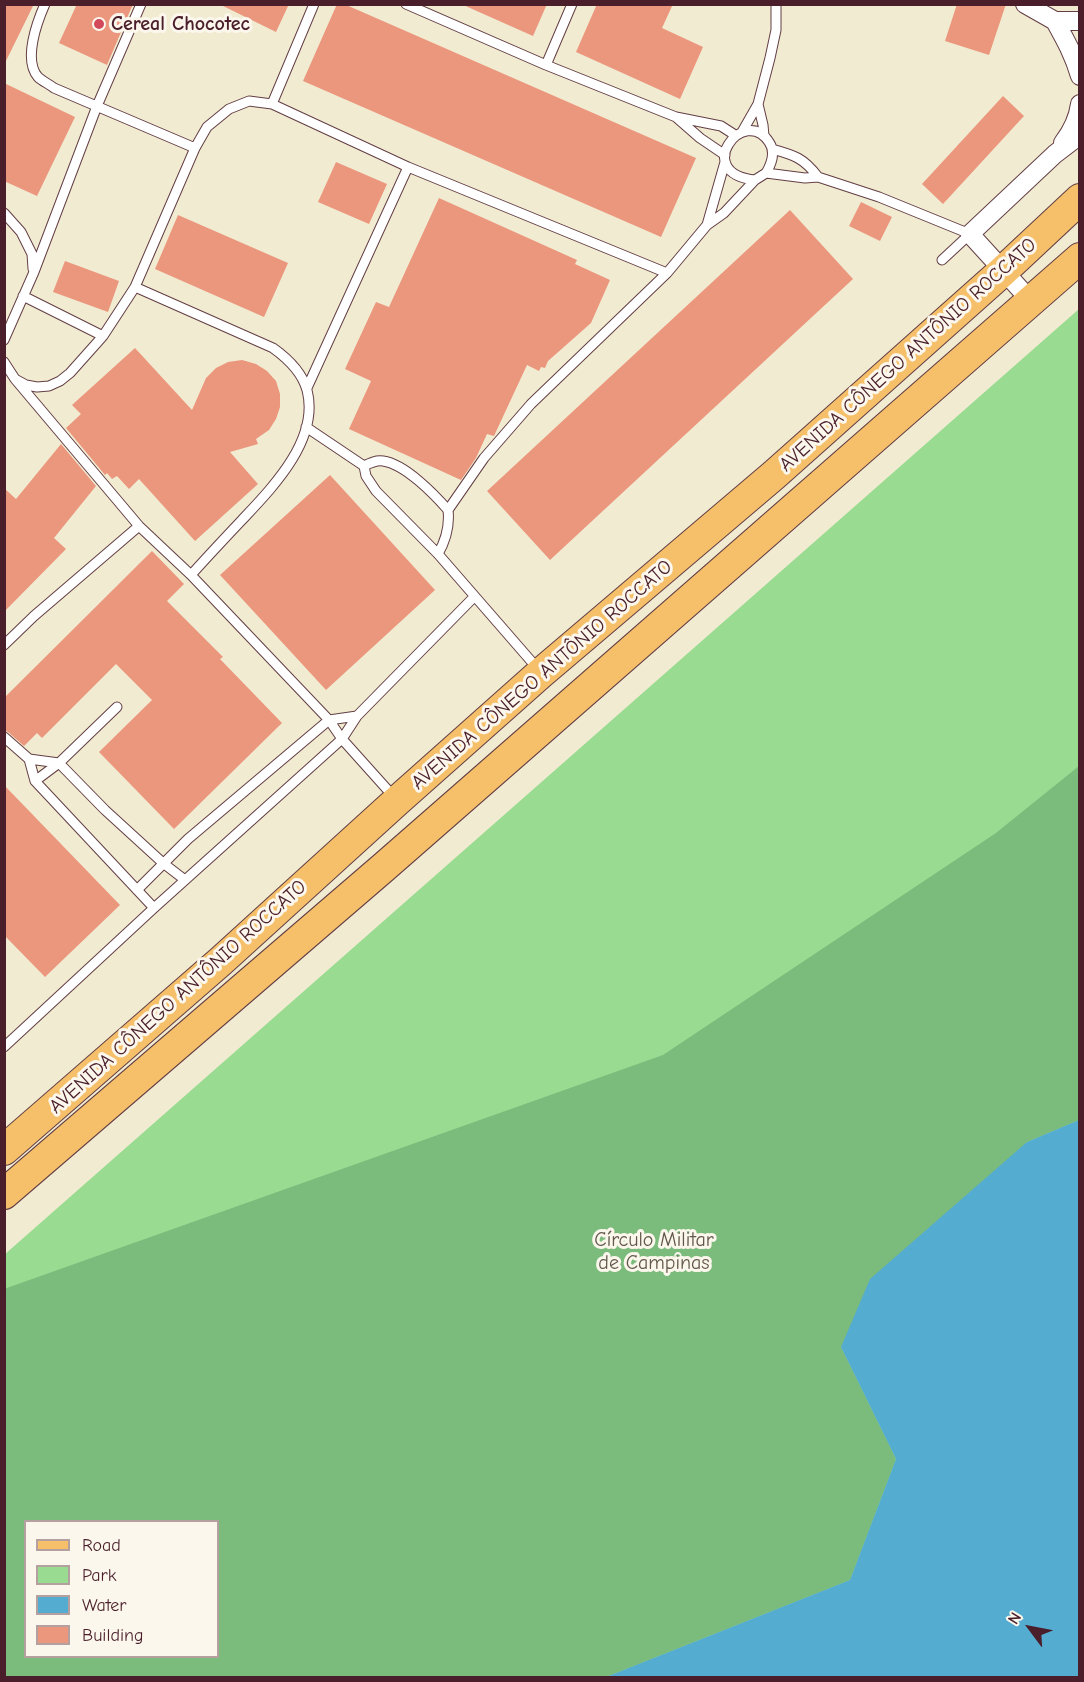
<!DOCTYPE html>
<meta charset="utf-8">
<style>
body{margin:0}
#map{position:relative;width:1084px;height:1682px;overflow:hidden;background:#f1ebd2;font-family:"Comic Neue",sans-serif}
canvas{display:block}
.frame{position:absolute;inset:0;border:6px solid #4a1f2b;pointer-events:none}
.legend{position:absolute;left:24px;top:1520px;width:195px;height:138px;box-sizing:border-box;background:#fbf7ec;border:2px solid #b4a19f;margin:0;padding:8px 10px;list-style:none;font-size:18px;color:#4a1f2b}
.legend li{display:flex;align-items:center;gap:12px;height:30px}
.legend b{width:30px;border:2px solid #b4a19f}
.north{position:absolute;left:1000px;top:1598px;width:60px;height:60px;-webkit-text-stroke:4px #fbf7ec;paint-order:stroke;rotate:302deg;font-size:16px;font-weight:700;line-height:24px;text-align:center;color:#4a1f2b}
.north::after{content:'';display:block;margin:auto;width:21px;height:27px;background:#4a1f2b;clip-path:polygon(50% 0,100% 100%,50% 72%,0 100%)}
</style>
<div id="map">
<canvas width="1084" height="1682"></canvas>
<div class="frame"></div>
<ul class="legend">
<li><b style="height:8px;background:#f6c06b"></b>Road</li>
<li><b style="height:16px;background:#9adb92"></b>Park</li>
<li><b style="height:16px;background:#55acd1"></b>Water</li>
<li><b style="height:16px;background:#eb977d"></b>Building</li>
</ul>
<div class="north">N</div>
</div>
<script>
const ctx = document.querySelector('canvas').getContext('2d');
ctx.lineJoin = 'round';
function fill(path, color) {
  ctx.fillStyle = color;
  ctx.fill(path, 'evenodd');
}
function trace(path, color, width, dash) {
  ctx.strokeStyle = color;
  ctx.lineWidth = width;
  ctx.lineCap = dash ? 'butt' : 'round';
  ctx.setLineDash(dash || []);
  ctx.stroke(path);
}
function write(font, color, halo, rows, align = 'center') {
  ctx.font = font + ' "Comic Neue",sans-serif';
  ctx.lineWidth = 6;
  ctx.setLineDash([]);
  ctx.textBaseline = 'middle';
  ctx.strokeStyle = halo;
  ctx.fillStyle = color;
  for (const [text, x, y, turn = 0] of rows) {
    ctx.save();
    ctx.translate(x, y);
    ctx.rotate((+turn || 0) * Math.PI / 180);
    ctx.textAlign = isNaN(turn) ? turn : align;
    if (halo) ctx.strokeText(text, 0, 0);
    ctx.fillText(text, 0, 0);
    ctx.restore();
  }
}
const green = new Path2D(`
 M 1079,309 L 1079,1677 L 5,1677 L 4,1255 ZM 26,1522 L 218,1522 L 218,1656 L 26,1656 Z`);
const forest = new Path2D(`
 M 1079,766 L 1079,1120 L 1027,1142 L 841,1347 L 896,1459 L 850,1580 L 606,1677 L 5,1677 L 4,1289 L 663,1055 L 996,833 ZM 26,1522 L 218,1522 L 218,1656 L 26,1656 Z`);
const water = new Path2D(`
 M 1079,1120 L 1079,1677 L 606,1677 L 850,1580 L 896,1459 L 841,1347 L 870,1279 L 1027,1142 Z`);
const building = new Path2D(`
 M 4,4 L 34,4 L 4,65 Z
 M 77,4 L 133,4 L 107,65 L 59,43 Z
 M 219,4 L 289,4 L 276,32 Z
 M 337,4 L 344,4 L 696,158 L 661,237 L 303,81 Z
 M 461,4 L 547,4 L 533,36 Z
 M 597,4 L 673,4 L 662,28 L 703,47 L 680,99 L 576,52 Z
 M 957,4 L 1006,4 L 989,55 L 945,41 Z
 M 4,83 L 75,117 L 37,196 L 4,181 Z
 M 1003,96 L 1024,116 L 943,204 L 922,184 Z
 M 336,162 L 387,184 L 369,224 L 318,202 Z
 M 439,198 L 577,260 L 575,264 L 610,280 L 591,323 L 548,361 L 545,368 L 541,367 L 539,371 L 527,365 L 494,436 L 487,434 L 476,458 L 461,480 L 349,429 L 371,381 L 345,369 L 376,302 L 389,307 Z
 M 861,202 L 892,217 L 880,241 L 849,226 Z
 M 790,210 L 853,279 L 550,560 L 487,491 Z
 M 178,215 L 288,263 L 264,317 L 155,269 Z
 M 65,261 L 119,281 L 108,312 L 53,292 Z
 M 135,348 L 192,410 L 206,378 L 216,368 L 228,362 L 242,360 L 256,364 L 267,371 L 276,381 L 280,394 L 280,407 L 276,419 L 269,430 L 256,439 L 258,444 L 230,452 L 258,484 L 195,541 L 139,479 L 129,489 L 117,476 L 112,479 L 107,473 L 105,475 L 66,428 L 81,414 L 72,405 Z
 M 61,444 L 96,486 L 54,538 L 66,549 L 4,612 L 4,488 L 16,499 Z
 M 330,475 L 435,590 L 326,690 L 220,575 Z
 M 152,551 L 184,584 L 167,601 L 223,657 L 220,659 L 282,723 L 174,829 L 99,752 L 152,700 L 116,664 L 42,738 L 37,733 L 24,746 L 8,732 L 4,730 L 4,698 Z
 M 4,785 L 120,905 L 45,977 L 4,935 Z`);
const lane = new Path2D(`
 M 45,4 C 37,22 23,60 38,77 C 42,81 49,84 54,88 L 195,148
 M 314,4 L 272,104 L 408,167 L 667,273 L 707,225 L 724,213 L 755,180
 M 406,4 L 546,65 L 676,117 L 721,126 L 735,135
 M 546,65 L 572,4
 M 758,104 L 763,125 L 764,136
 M 676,117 L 700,138 L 725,155
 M 742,132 L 758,104 L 770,58 L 776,30 L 776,4
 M 772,149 C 794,155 804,158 818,177
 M 766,173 C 772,163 776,152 769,142 C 744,104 691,173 755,180 L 766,173 L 805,178 L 818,177 L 879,197 L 970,234 L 942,260
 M 4,213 L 21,232 L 32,254 L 33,269
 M 707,225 L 725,162
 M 135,287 L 273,348 C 287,358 302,372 307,390 C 320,440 272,488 241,521 C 224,539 207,557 191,575
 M 23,296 L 103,336
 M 4,340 L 34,272 L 97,106 L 141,4
 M 4,362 L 15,379 L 26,385 L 37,387 L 49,386 L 60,381 L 70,373 L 103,336 L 135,287 L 195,148 L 207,127 L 229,109 L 249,101 L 272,104
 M 15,379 L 139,526 L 191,575 L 329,720 L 342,739 L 394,797
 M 307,388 L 408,167
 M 306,427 L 364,466 L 366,476 L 376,491 L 438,554 L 538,669
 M 364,466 C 370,463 376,460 383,461 C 405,464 434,494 448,510 C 450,527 446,540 438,554
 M 448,510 L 484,458 L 531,404 L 667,273
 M 4,645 L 34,616 L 139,526
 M 4,737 L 29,759 L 35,781 L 154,908
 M 29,759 L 59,763 L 105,810 L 163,863 L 185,880
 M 35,781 L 59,763 L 117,707
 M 137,890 L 188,839 L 329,720 L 357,716
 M 4,1047 L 154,908 L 342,739 L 357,716 L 474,597`);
const street = new Path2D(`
 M 1025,4 L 1055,21 L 1080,21
 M 1055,21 C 1065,39 1074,55 1080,76
 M 1063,143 C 1072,131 1078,120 1080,104
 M 1031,301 L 970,234 L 1055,154 L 1080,135`);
const primary = new Path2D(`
 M 4,1150 L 221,961 L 397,801 L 541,673 L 774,475 L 1003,271 L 1080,199
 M 4,1194 L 384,867 L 1080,258`);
const markers = [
 [99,24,6,"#d1495b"]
];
const poiNames = [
 ["Cereal Chocotec",111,24]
];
const streetNames = [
 ["AVENIDA CÔNEGO ANTÔNIO ROCCATO",908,355,-42],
 ["AVENIDA CÔNEGO ANTÔNIO ROCCATO",542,675,-41],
 ["AVENIDA CÔNEGO ANTÔNIO ROCCATO",178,997,-42]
];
const parkNames = [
 ["Círculo Militar",654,1240],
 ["de Campinas",654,1263]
];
fill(green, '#9adb92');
fill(forest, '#7bbb7c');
fill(water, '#55acd1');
fill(building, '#eb977d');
trace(lane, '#633e44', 11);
trace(street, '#633e44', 20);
trace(primary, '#633e44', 32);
trace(lane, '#fff', 9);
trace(street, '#fff', 18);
trace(primary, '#f6c06b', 30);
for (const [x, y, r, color] of markers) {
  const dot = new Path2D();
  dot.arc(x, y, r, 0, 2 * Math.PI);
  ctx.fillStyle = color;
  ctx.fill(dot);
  trace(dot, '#fbf7ec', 2);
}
write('bold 20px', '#4a1f2b', '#fbf7ec', poiNames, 'left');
write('20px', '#4a1f2b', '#fbf7ec', streetNames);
write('20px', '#62574a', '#fbf7ec', parkNames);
</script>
